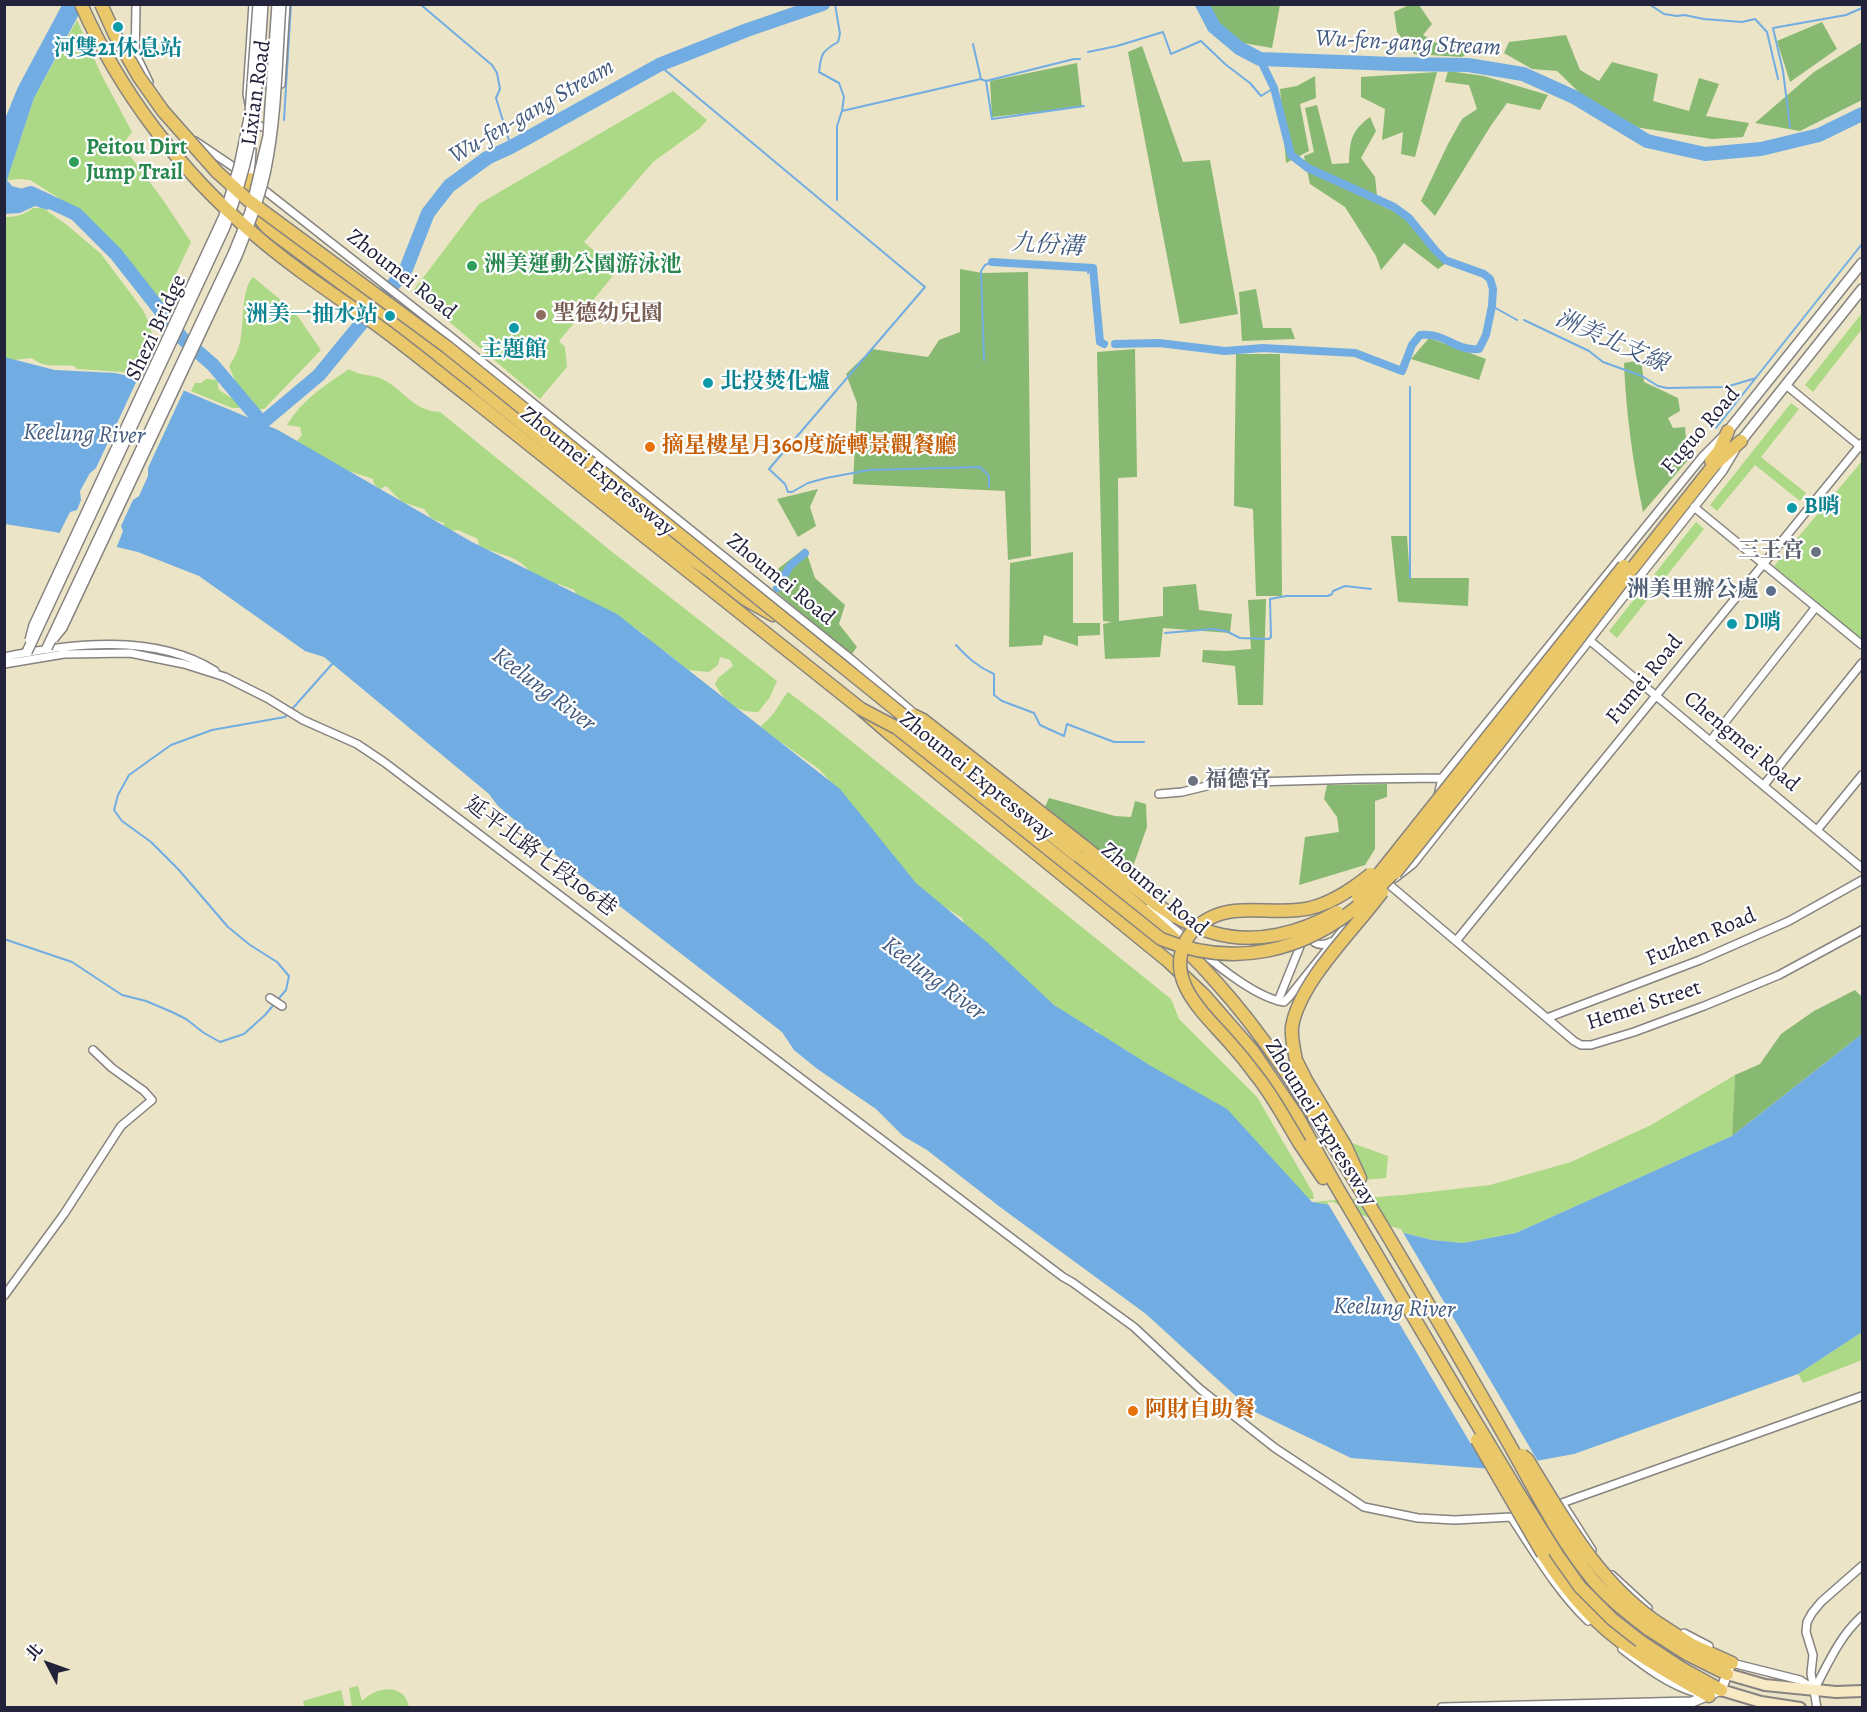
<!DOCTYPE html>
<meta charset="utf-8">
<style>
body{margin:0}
#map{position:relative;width:1867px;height:1712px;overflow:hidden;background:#ebe4c6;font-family:Alegreya,"Noto Serif TC",serif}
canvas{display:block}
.frame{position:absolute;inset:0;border:6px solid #22223b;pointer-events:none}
.north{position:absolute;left:18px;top:1634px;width:60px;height:60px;-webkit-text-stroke:4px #fff;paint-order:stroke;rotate:311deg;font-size:16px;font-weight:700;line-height:24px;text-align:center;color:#22223b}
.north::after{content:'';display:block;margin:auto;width:21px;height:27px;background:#22223b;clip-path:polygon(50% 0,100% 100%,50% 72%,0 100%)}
</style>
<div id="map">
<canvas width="1867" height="1712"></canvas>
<div class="frame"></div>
<div class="north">北</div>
</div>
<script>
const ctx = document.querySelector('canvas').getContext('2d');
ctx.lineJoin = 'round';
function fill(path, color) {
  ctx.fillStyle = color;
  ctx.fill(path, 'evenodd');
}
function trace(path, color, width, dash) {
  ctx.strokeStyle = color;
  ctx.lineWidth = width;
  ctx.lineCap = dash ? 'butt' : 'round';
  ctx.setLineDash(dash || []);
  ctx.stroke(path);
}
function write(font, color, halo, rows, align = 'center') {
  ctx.font = font + ' Alegreya,"Noto Serif TC",serif';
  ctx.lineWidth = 4.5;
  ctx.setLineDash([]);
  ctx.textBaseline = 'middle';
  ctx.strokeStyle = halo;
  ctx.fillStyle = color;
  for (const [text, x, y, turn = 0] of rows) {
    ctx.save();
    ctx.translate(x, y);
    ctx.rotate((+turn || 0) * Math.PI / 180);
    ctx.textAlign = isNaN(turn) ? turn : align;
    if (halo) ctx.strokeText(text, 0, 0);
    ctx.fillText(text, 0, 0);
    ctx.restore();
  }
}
const green = new Path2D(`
 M 77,20 L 101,74 L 132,132 L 122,145 L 163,200 L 191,242 L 161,305 L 113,242 L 70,205 L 30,180 L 19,179 L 7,180 L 34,98 Z
 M 673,91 L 707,120 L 700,128 L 653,162 L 584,242 L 617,271 L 559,341 L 565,347 L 567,367 L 540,399 L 413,291 L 479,204 Z
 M 33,208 L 43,208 L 67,225 L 101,254 L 143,310 L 150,325 L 152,334 L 139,368 L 129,374 L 123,372 L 77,369 L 74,366 C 60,364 44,369 32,358 L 5,361 L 5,217 C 16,217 24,215 33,208 Z
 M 253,277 L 288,306 L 299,318 L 321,350 L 264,409 L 258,409 L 236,383 L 229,366 C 233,360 237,353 239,346 C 245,328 240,290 253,277 Z
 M 1862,313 L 1862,329 L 1813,392 L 1805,385 Z
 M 349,369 C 359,376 369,374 380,378 C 403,388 412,411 440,412 L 611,551 L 777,681 L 770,697 L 758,712 C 736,712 725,702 715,684 L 718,678 L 733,666 L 730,660 L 720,657 L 718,665 L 709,672 L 688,670 L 666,652 L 657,651 L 644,634 L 577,595 L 574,590 L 559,584 L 553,587 L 549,585 L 549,580 L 531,574 C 522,556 496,554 479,546 L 478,539 L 458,530 L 447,531 L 444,528 L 444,523 L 432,519 L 424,509 L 402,502 L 386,486 L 380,489 L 374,484 L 373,479 L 337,467 L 297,441 L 302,435 L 300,427 L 287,425 C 305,397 322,388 349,369 Z
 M 206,379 L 218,380 L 218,387 L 219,390 L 236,401 L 240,408 L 232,408 L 191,391 L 195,383 L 201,383 Z
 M 1791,403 L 1799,409 L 1761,457 L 1806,493 L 1800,501 L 1755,465 L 1717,511 L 1710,505 Z
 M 1862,461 L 1862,640 L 1774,566 Z
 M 1696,522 L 1704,529 L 1617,638 L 1609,631 Z
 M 788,692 L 825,720 L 1171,999 L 1179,1019 L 1257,1097 L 1313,1193 L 1314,1199 L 1304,1199 L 1134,1058 L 1128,1051 L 1110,1046 L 1096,1030 L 1086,1033 L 967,930 L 962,918 L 924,894 L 839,791 L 819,769 L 762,729 L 761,726 C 776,714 777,706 788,692 Z
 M 1735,1075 L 1732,1136 L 1516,1233 L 1463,1243 L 1432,1240 L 1384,1228 L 1332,1205 L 1312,1202 L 1403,1195 L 1490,1185 L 1571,1162 L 1651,1125 Z
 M 1349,1142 L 1388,1156 L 1386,1178 L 1363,1180 Z
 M 1862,1332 L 1862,1360 L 1803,1383 L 1798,1374 Z
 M 358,1686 L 362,1701 C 376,1687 404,1682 409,1707 L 352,1707 L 349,1688 Z
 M 341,1690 L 345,1707 L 304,1707 L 303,1701 Z`);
const forest = new Path2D(`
 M 1411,4 L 1419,5 L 1432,24 L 1423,35 L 1440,45 L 1457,40 L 1476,48 L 1462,57 L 1414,54 L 1397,32 L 1394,12 Z
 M 1207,5 L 1280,5 L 1272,48 L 1237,42 L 1209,13 Z
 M 1822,22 L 1837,49 L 1790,82 L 1777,41 Z
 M 1566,35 L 1580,70 L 1599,81 L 1612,62 L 1658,74 L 1653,101 L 1689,111 L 1699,78 L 1719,84 L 1706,116 L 1749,123 L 1743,137 L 1712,139 L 1635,127 L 1589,102 L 1557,71 L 1532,69 L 1504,53 L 1509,42 Z
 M 1862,42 L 1862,100 L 1800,131 L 1755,123 L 1814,72 Z
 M 1142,46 L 1183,162 L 1210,160 L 1238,314 L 1180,324 L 1128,52 Z
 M 1077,63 L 1082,107 L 992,117 L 990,81 Z
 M 1448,71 L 1484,76 L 1548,95 L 1540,110 L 1507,103 L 1490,127 L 1435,216 L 1421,201 L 1448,144 L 1462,119 L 1477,109 L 1469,85 L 1445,82 Z
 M 1437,72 L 1415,157 L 1401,154 L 1403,132 L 1382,140 L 1385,109 L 1361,97 L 1361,77 Z
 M 1315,76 L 1316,98 L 1300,104 L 1309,151 L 1286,163 L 1280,89 L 1297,86 Z
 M 1317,105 L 1332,164 L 1349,163 C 1350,140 1351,131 1370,117 L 1376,131 L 1361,158 L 1375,177 L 1378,204 L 1401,215 L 1445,264 L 1438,269 L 1404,243 L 1381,270 L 1376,256 L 1345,207 L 1310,184 L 1304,156 L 1314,152 L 1305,108 Z
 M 960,269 L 982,273 L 1028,272 L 1031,556 L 1008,560 L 1005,491 L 853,484 L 857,403 L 846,374 L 872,349 L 928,357 L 939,340 L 960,332 Z
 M 1256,289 L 1263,328 L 1291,328 L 1295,339 L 1242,341 L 1239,292 Z
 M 1429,338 L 1486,359 L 1479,380 L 1411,359 Z
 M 1135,349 L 1137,477 L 1118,478 L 1119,621 L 1163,616 L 1163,587 L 1196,584 L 1199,610 L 1232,614 L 1230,633 L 1163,628 L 1160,657 L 1105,659 L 1103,624 L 1112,622 L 1103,621 L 1097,352 Z
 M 1236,354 L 1280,354 L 1282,596 L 1256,596 L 1253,509 L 1234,506 Z
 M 1641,360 L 1644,382 L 1678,398 L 1680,411 L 1668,418 L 1673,428 L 1685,427 L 1688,460 L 1643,512 C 1633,463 1626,413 1624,363 Z
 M 818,489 L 810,507 L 816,526 L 798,537 L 777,499 Z
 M 1391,536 L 1407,536 L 1410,578 L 1469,578 L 1468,606 L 1398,602 Z
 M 805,548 L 815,578 L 845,605 L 839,624 L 857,647 L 851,655 L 773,589 L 779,568 Z
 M 1073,552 L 1073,623 L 1100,623 L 1100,635 L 1078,636 L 1078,646 L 1044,635 L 1042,645 L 1009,647 L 1010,563 Z
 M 1266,599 L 1263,705 L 1238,705 L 1235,666 L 1202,662 L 1203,650 L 1227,651 L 1251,649 L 1248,600 Z
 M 1387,784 L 1387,797 L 1375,801 L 1375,849 L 1365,865 L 1299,885 L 1305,837 L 1339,832 L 1337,817 L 1324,799 L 1327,785 Z
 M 1049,798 L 1115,816 L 1131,817 L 1135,801 L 1146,804 L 1147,827 L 1130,875 L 1045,807 Z
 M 1855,990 L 1862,997 L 1862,1034 L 1732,1136 L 1735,1075 L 1760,1064 L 1781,1034 L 1814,1011 Z`);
const water = new Path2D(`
 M 62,5 L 84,5 L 34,98 L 7,180 L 12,186 L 55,198 L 48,210 L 35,206 L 20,213 L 5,214 L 5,119 L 18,87 Z
 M 4,357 L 55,370 L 115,373 L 173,386 L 278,430 L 472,542 L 617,614 L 840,789 L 916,883 L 988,943 L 1054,1005 L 1151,1066 L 1227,1109 L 1312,1202 L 1332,1205 L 1384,1228 L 1432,1240 L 1463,1243 L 1516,1233 L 1732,1136 L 1862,1034 L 1862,1332 L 1798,1374 L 1574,1454 L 1492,1469 L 1351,1458 L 1251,1410 L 1146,1314 L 1000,1207 L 927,1150 L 903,1136 L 876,1109 L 816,1068 L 794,1050 L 782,1032 L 577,873 L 569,871 L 563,861 L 498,806 L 489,794 L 324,657 L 305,651 L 199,576 L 138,552 L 55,532 L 5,524 Z`);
const pier = new Path2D(`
 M 139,376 L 173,383 L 185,388 L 148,468 L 148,476 L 139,496 L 133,500 L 121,526 L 123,531 L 116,549 L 58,536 L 70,512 L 77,510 L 81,500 L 80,491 L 90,473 L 96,468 Z
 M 1327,1202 L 1333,1202 L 1385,1225 L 1401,1229 L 1539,1463 L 1487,1471 Z`);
const stream = new Path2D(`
 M 420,4 L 492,65 L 497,73 L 500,89 L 496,98 L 511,147
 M 835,4 L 840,34 L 838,42 C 822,51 821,54 819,72 L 839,83 L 844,97 L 842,111 L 837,126 L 837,200
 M 1649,4 L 1664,14 L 1677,16 L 1684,15 L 1704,19 L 1742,22 L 1755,19 L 1767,32 L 1778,79
 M 973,44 L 981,79
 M 1088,52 L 1117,46 L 1163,32 L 1171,54 L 1201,41 L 1225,64 L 1250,83 L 1261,96 L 1274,88
 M 659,65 L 925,287 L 769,469 L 785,484 L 788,492 L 792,492 L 808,483 L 826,478 L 869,470 L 980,467 L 989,476 L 989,487
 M 986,81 L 992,119 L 1084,106
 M 842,111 L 981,79 L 986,81 L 1074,59 L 1080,59
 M 284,120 L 291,4
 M 1790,127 L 1783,71 L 1773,28 L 1846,15 L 1862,8
 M 1088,273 L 1091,265
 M 1492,306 L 1517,320
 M 1524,320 L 1589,351 L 1603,362 L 1642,376 L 1658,386 L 1667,388 L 1726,387 L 1756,378
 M 984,360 L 981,271 L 985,265 L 992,262
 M 1410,387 L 1410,578
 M 1716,428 L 1862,244
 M 1165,633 L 1212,629 L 1226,631 L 1240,638 L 1269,639 L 1271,637 L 1270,599 L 1286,596 L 1328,596 L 1332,594 L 1333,591 L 1345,586 L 1371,589
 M 956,645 C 968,658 978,667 994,674 L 994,695 L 1002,701 L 1034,713 L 1040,725 L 1064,736 L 1067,724 L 1114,742 L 1144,742
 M 4,939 L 72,962 L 122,995 L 146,1001 L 172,1012 L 186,1019 L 204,1033 L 220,1042 L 244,1034 L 265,1015 L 286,990 L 289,976 L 277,962 L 250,945 L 228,927 L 179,870 L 151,842 L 122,821 L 114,810 L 118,795 L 129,775 L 171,745 L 212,730 L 285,717 L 333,663`);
const canal = new Path2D(`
 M 992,262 L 1093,268 L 1100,342 L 1104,344
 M 1115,344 L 1159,343 L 1225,351 L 1263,348 L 1355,353 L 1402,371 L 1412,345 L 1420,335 C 1445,332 1454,351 1479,349 L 1486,335 L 1492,306 L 1493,289 L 1490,279 L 1484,274 L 1445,260 L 1435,250 L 1409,218 L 1394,207 L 1308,168 L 1291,155 L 1274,88 L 1260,59
 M 777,588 L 790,566 L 805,553`);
const river = new Path2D(`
 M 1202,4 L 1214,27 L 1239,48 L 1260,59 L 1395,64 L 1468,65 L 1523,74 L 1574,97 L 1647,141 L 1705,154 L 1761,149 L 1819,135 L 1862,114
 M 4,201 L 31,193 L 76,214 L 116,254 L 182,338 L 213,365 L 262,423
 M 252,439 L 262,423 L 319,375 L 406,269 L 428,213 L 449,186 L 487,158 L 511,147 L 659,65 L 747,30 L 823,4`);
const minor = new Path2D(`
 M 137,57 L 149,82
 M 135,65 L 136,4
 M 281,84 L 286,4
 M 249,104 L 247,94 L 253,4
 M 253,122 L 262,127 L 273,127
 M 195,141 L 241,172
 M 250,179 L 252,150
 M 259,186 L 450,336 L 851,659 L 916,715
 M 1786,385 L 1862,448
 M 1694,507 L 1862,645
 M 1588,639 L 1862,868
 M 4,657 C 70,643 156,633 215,671
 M 4,664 L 64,654 L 130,653 L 184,664 L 225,677 L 267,698 L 303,720 L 357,744 L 384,762 L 1063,1277 L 1072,1282 L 1134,1327 L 1200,1389 L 1275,1448 L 1364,1507 L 1418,1518 L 1455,1520 L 1511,1517 L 1562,1503 L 1862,1396
 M 1711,740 L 1816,607
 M 1764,785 L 1862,663
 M 1159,794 L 1182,792 L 1219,783 L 1359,779 L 1442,778
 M 1438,796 L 1442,778 L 1703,456 L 1722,437
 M 1817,830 L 1862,775
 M 1395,878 L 1413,864 L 1723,471 L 1735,451
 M 1385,881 L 1574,1041 L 1581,1045 L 1591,1045 L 1634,1032 L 1704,1006 L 1779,975 L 1862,930
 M 1149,908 L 1189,941
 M 1308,935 C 1314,945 1321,947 1331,942
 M 1456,941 L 1862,443
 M 1202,952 C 1221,969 1258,998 1284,1002 L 1289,997 L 1358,911
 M 270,998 L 282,1006
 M 1278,1001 L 1303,939
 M 1547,1018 L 1700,960 L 1789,921 L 1862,880
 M 4,1296 L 64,1214 L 121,1126 L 152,1100 L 144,1091 L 112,1068 L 93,1050
 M 1562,1503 L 1592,1550
 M 1511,1517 C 1535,1553 1557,1591 1588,1621
 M 1612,1575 L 1648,1608
 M 1684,1633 L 1709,1646
 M 1622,1649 C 1644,1666 1670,1686 1697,1693
 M 1730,1661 L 1732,1663 L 1800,1680 L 1812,1688
 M 1814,1690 C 1829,1662 1839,1637 1862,1616
 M 1817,1708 L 1811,1673 L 1813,1655 L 1806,1632 L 1807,1622 L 1812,1613 L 1821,1602 L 1862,1566`);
const tertiary = new Path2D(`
 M 1728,431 L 1862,263
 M 1741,441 L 1862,289
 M 1442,1708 L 1692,1702 L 1721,1690 L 1729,1669`);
const secondary = new Path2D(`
 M 1727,1674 L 1765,1685 L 1836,1692 L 1862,1691
 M 1721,1690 L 1761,1702 L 1800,1708`);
const trunk = new Path2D(`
 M 250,179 C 249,199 255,214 268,229 L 426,346 L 685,554 L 708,570 L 745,599 L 773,615
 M 467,395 L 861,709 L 891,735 L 1168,961 L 1204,995 L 1252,1050 L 1297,1116 L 1335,1184 L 1459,1394
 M 1711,461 L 1719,451 L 1728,431
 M 1631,570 L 1714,465 L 1741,441
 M 1086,848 L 1157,905 L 1176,917
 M 1076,855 C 1126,895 1175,935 1217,983 C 1265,1036 1302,1096 1340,1157 C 1398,1250 1453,1346 1508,1442
 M 1296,1060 L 1306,1080 L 1345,1145 L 1360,1178
 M 1300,1144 L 1323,1178
 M 1543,1554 C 1566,1590 1594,1624 1630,1648 C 1655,1666 1682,1680 1709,1696
 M 1655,1621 L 1692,1645 L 1732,1663
 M 1648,1629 L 1687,1654 L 1727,1674
 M 1640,1641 L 1681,1668 L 1721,1690`);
const minorBridge = new Path2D(`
 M 54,639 L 63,628 L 238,256 C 249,228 261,199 267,169 C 278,115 278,59 282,4
 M 29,640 L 33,625 L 223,216 L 238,166 L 249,113 L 257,4`);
const tertiaryBridge = new Path2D(`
 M 47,648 L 233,254 L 250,212 L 268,136 L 277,4
 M 27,652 L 225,227 C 235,201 243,175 249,147 C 257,100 260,52 263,4`);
const trunkBridge = new Path2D(`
 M 81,4 C 120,93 182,173 255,235 C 292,267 333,294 373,322 C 405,345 435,370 467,395
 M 101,4 L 115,35 L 139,77 L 163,111 L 217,172 L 248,200 L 447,347 L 1076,855
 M 861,709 L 897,728 L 1161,939 C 1235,969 1304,952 1363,902 C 1376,891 1388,878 1400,866
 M 913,715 L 923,720 L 1086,848
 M 1395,873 L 1501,740 L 1630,571
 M 1358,897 L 1379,874 L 1624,566
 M 1176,917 C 1188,923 1201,930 1214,933 C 1256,945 1300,933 1337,912
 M 1296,1060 C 1294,1049 1291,1038 1292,1027 C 1299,982 1355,929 1382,892
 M 1300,1144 C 1286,1121 1273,1096 1256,1075 C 1248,1064 1239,1053 1230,1043 C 1205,1014 1162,979 1188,937 C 1198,922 1216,913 1234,911 C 1255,909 1277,912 1298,910 C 1325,908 1350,891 1371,874
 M 1459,1394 L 1521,1497 L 1558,1556 L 1580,1587 L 1612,1619 L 1640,1641
 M 1477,1440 L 1543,1554
 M 1508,1442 C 1534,1488 1559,1539 1593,1580 C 1609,1599 1629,1614 1648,1629
 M 1522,1455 L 1527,1459 C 1565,1520 1595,1578 1655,1621`);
const markers = [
 [118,27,6,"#0f9aa8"],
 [74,162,6,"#2e9e5b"],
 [472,266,6,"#2e9e5b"],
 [541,315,6,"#8d6e63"],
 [390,316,6,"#0f9aa8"],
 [514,328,6,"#0f9aa8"],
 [708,383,6,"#0f9aa8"],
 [650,447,6,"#e8710a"],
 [1792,508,6,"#0f9aa8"],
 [1816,552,6,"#6b7280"],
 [1771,591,6,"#5c6f8a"],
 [1732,624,6,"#0f9aa8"],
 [1193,781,6,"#6b7280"],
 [1133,1411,6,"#e8710a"]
];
const cultureNames = [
 ["河雙21休息站",118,50,"center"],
 ["洲美一抽水站",378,316,"right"],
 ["主題館",514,351,"center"],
 ["北投焚化爐",720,383],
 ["B哨",1804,508],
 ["D哨",1744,624]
];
const streetNames = [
 ["Lixian Road",257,93,-82],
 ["Zhoumei Road",401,275,38],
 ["Shezi Bridge",157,328,-65],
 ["Fuguo Road",1701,431,-49],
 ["Zhoumei Expressway",597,472,39],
 ["Zhoumei Road",780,580,39],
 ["Fumei Road",1645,680,-51],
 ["Chengmei Road",1741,742,40],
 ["Zhoumei Expressway",976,777,39],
 ["延平北路七段106巷",540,857,37],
 ["Zhoumei Road",1154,890,40],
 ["Fuzhen Road",1701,938,-23],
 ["Hemei Street",1644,1006,-18],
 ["Zhoumei Expressway",1320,1123,58]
];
const leisureNames = [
 ["Peitou Dirt",86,149],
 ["Jump Trail",86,174],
 ["洲美運動公園游泳池",484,266]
];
const educationNames = [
 ["聖德幼兒園",553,315]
];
const foodNames = [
 ["摘星樓星月360度旋轉景觀餐廳",662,447],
 ["阿財自助餐",1145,1411]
];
const worshipNames = [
 ["三王宮",1804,552],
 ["福德宮",1205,781,"left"]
];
const serviceNames = [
 ["洲美里辦公處",1759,591]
];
const waterNames = [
 ["Wu-fen-gang Stream",1408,44,3],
 ["Wu-fen-gang Stream",532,112,-30],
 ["九份溝",1047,246,4],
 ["洲美北支線",1611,342,24],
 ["Keelung River",84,435,2],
 ["Keelung River",543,690,37],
 ["Keelung River",933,979,37],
 ["Keelung River",1394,1309,2]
];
fill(green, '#abd985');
fill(forest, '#88b972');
fill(water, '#71ade3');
fill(pier, '#ebe4c6');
trace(stream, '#71ade3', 2);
trace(canal, '#71ade3', 8);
trace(river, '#71ade3', 14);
trace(minor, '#868380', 10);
trace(tertiary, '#868380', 12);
trace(secondary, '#868380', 14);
trace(trunk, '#868380', 15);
trace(minor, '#fff', 7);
trace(tertiary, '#fff', 9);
trace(secondary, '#f7e9c3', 10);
trace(trunk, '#eac769', 12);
trace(minorBridge, '#868380', 10, []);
trace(tertiaryBridge, '#868380', 12, []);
trace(trunkBridge, '#868380', 15, []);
trace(minorBridge, '#fff', 7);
trace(tertiaryBridge, '#fff', 9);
trace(trunkBridge, '#eac769', 12);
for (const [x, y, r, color] of markers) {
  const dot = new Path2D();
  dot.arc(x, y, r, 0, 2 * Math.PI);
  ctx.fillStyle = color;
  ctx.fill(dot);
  trace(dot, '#fff', 2);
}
write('bold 22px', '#0d838f', '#fff', cultureNames, 'left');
write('22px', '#22223b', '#fff', streetNames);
write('bold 22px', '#27864d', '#fff', leisureNames, 'left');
write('bold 22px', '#785e54', '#fff', educationNames, 'left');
write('bold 22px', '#c56008', '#fff', foodNames, 'left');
write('bold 22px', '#5b616d', '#fff', worshipNames, 'right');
write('bold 22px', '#4e5e75', '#fff', serviceNames, 'right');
write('italic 24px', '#425a7e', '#fff', waterNames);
</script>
